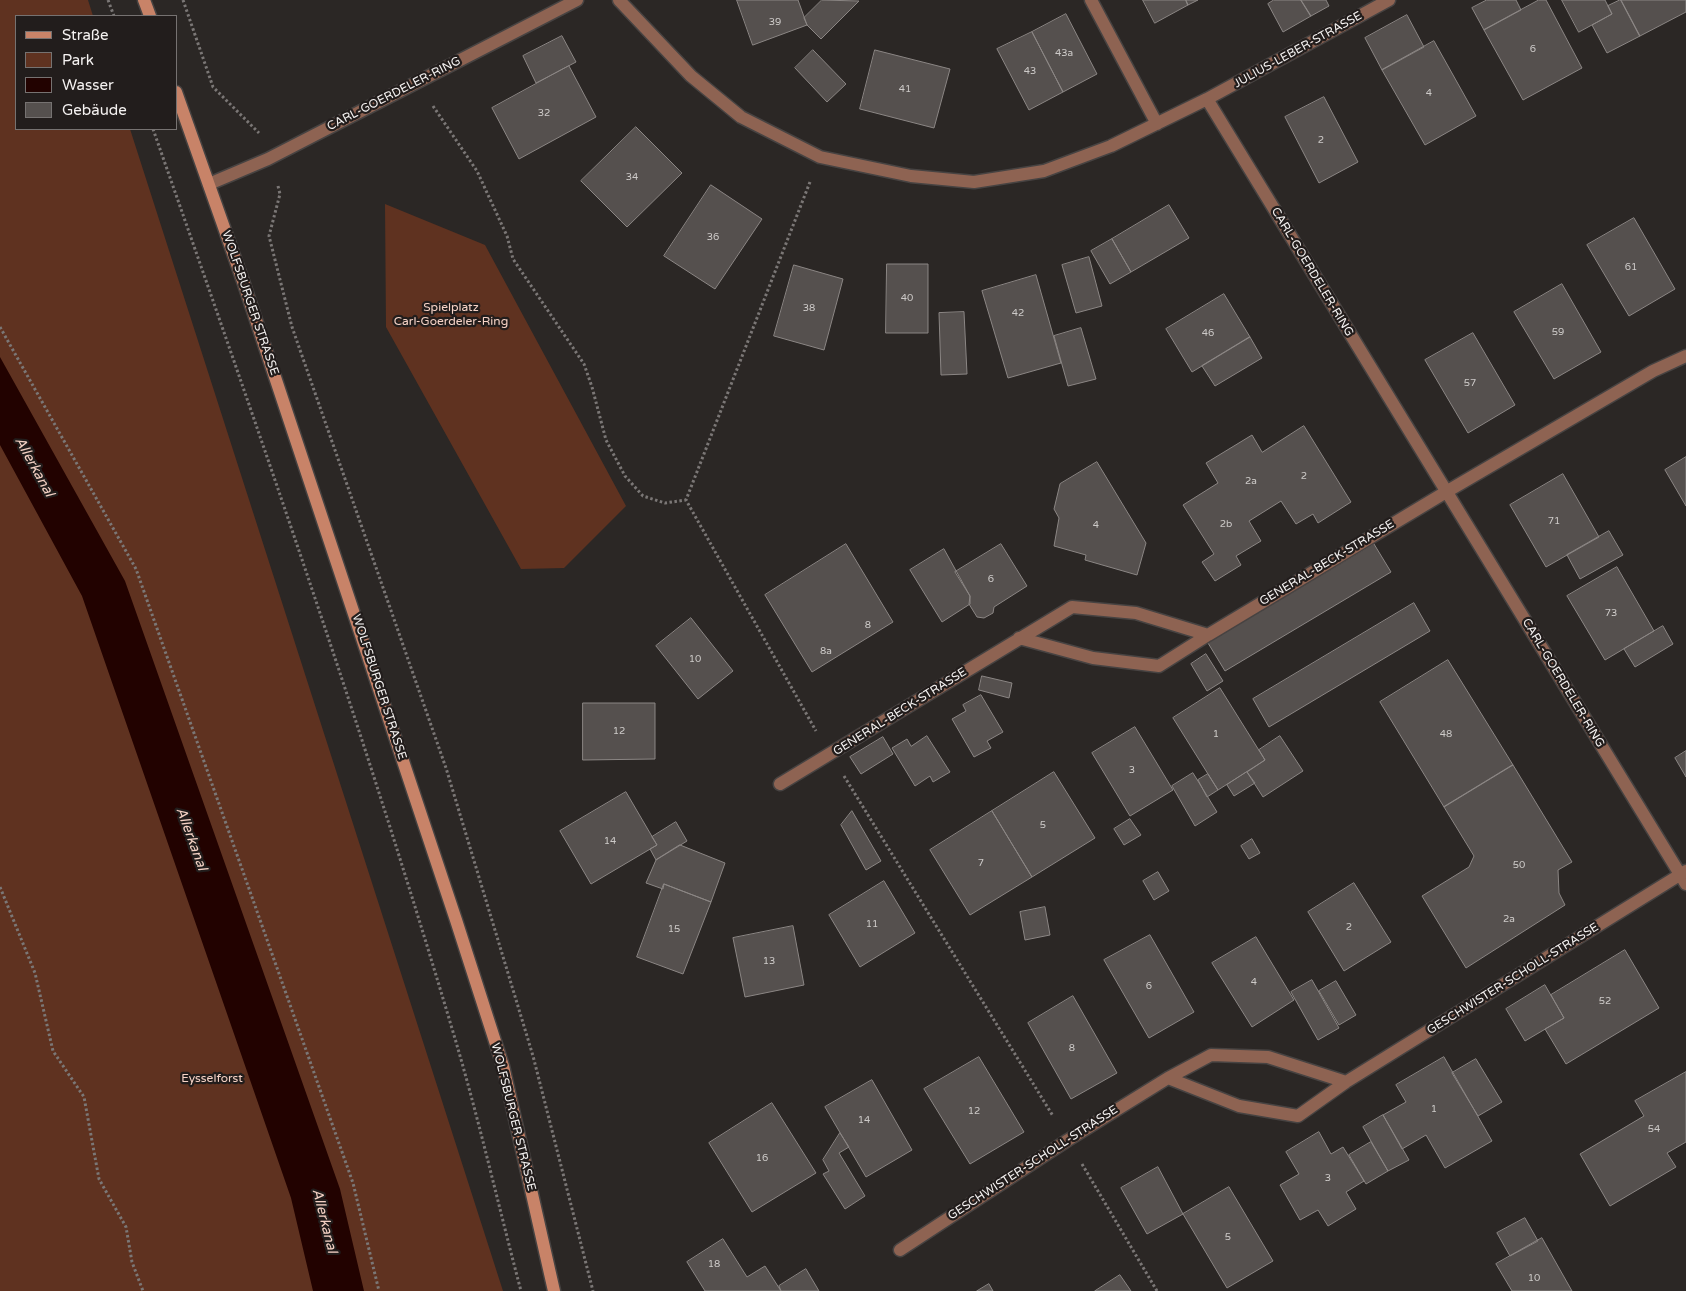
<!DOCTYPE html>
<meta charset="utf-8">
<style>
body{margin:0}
#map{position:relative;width:1686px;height:1291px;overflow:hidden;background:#2b2725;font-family:"Varela Round",sans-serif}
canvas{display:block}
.legend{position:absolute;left:15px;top:15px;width:162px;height:115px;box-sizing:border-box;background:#221d1c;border:1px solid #767271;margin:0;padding:6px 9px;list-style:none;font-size:15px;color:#f5f2f1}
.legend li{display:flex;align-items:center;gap:10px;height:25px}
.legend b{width:25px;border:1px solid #767271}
</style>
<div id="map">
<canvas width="1686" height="1291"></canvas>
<ul class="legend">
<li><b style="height:6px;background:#c88368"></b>Straße</li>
<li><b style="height:14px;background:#5f3220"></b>Park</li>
<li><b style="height:14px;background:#220200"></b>Wasser</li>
<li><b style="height:14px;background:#55504e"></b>Gebäude</li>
</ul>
</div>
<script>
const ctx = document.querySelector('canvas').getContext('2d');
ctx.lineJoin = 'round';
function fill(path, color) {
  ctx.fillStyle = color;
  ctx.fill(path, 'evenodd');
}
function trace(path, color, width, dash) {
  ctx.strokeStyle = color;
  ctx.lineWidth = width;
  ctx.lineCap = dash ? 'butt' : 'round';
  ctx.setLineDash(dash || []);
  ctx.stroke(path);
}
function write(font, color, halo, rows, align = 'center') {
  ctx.font = font + ' "Varela Round",sans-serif';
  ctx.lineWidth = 4.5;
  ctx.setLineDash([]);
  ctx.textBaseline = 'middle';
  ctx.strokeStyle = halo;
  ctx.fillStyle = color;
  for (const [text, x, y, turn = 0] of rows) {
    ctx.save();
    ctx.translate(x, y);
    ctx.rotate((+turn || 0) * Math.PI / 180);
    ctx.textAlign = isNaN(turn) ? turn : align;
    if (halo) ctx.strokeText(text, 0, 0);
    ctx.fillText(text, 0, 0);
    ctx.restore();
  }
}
const green = new Path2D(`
 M 0,0 L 88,0 L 93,16 L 16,16 L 16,129 L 130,129 L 503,1291 L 0,1291 Z
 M 385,204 L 485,245 L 626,506 L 564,568 L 521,569 L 386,327 Z`);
const water = new Path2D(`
 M 0,357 L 125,581 L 340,1189 L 364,1291 L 313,1291 L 291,1198 L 82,596 L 0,445 Z`);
const building = new Path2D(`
 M 737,0 L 798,0 L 807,25 L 753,45 Z
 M 822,0 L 859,1 L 821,39 L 807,25 L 804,18 Z
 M 1143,0 L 1186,0 L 1188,5 L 1155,23 Z
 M 1186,0 L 1198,0 L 1188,5 Z
 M 1274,0 L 1301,0 L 1311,16 L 1283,32 L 1268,4 Z
 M 1301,0 L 1326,0 L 1329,6 L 1311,16 Z
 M 1487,0 L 1516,0 L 1521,10 L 1484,30 L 1472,8 Z
 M 1539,0 L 1546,0 L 1582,68 L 1523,100 L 1484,30 Z
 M 1562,0 L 1605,0 L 1612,14 L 1579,32 Z
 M 1620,0 L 1621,0 L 1640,36 L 1607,53 L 1592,25 L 1612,14 L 1608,6 Z
 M 1621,0 L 1686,0 L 1686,12 L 1640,36 Z
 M 1066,14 L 1097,74 L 1063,92 L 1032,32 Z
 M 1407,15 L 1424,47 L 1382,70 L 1365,38 Z
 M 1032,32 L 1063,92 L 1029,110 L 997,49 Z
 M 562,36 L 576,62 L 536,83 L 523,56 Z
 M 1434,41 L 1476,116 L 1425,145 L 1382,70 Z
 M 813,50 L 846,84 L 827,102 L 795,68 Z
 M 875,50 L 950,69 L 934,128 L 860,109 Z
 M 569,66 L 596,117 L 519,159 L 492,108 Z
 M 1324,97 L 1358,162 L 1319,183 L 1285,117 Z
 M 636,127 L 682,173 L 627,227 L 581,181 Z
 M 711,185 L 762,219 L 715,289 L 664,256 Z
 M 1169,205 L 1189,238 L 1131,272 L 1112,239 Z
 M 1634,218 L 1675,289 L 1629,316 L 1587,245 Z
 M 1112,239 L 1131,272 L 1110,284 L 1091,251 Z
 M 1089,257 L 1102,306 L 1076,313 L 1062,265 Z
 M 887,264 L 928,264 L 928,333 L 886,333 Z
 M 794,265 L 843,279 L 824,350 L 774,336 Z
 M 1036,275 L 1061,363 L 1008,378 L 982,291 Z
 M 1562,284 L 1601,352 L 1554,379 L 1514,312 Z
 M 1224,294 L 1250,337 L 1192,372 L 1166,329 Z
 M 964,312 L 967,374 L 941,375 L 939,313 Z
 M 1081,328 L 1096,379 L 1068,386 L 1054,336 Z
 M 1473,333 L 1515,405 L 1468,433 L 1425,360 Z
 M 1250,337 L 1262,358 L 1215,386 L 1202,366 Z
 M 1304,426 L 1351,502 L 1318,523 L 1313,514 L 1296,524 L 1281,501 L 1249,521 L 1261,541 L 1236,556 L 1241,565 L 1215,581 L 1202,562 L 1214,554 L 1183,505 L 1218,483 L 1206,463 L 1252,435 L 1262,452 Z
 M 1686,457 L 1686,506 L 1665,470 Z
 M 1097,462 L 1146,543 L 1137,575 L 1085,560 L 1086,555 L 1054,546 L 1059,518 L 1054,509 L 1060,484 Z
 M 1563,474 L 1599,537 L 1546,567 L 1510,505 Z
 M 1609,531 L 1623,555 L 1580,579 L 1567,555 Z
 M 846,544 L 893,622 L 812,672 L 765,595 Z
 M 1001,544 L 1027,586 L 994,607 L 993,613 L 984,618 L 977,617 L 969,604 L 970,596 L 955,572 Z
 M 1374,544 L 1391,572 L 1225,671 L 1208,643 Z
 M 944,549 L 970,596 L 970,604 L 942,622 L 910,570 Z
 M 1617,567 L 1654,631 L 1605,660 L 1567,596 Z
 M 1414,603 L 1430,631 L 1269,727 L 1253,699 Z
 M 691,618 L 733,671 L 698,699 L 656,646 Z
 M 1663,626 L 1673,644 L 1635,667 L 1624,649 Z
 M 1206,654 L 1223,681 L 1207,691 L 1191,664 Z
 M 1448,660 L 1513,765 L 1444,807 L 1380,702 Z
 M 982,676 L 1012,683 L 1009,698 L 979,690 Z
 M 1220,688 L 1265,760 L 1218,790 L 1173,718 Z
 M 981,695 L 1003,732 L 987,741 L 991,748 L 974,757 L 952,719 L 966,711 L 963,705 Z
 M 583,703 L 655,703 L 655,759 L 583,760 Z
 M 1135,727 L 1173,790 L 1130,816 L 1092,753 Z
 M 927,736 L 950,772 L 933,782 L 930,776 L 915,786 L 892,748 L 907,739 L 911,746 Z
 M 1280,736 L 1303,771 L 1263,797 L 1247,772 L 1265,760 L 1259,750 Z
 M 883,737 L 893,754 L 861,774 L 850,757 Z
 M 1686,751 L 1686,777 L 1675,758 Z
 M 1513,765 L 1572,862 L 1558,870 L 1559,893 L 1565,905 L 1466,968 L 1422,896 L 1469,867 L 1474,856 L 1444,807 Z
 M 1054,772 L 1095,838 L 1032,877 L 992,811 Z
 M 1247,772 L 1255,783 L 1234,796 L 1227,785 Z
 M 1193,773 L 1217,812 L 1195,826 L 1172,786 Z
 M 1208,774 L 1218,790 L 1207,797 L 1198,780 Z
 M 626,792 L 657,845 L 591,884 L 560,831 Z
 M 852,811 L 881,861 L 866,870 L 841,825 Z
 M 992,811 L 1032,877 L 970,915 L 930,850 Z
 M 1130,819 L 1141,835 L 1124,845 L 1114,829 Z
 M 676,822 L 687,841 L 656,860 L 650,849 L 657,845 L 652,837 Z
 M 1252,839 L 1260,853 L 1249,859 L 1241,846 Z
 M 680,845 L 725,863 L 711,902 L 664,884 L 663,889 L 646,883 L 656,860 Z
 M 1158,872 L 1169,891 L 1154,900 L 1143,881 Z
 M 884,881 L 915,933 L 860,967 L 829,915 Z
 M 1354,883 L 1391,942 L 1344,971 L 1308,912 Z
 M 664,884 L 711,902 L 683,974 L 637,957 Z
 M 1045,907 L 1050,935 L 1025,940 L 1020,912 Z
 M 793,926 L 804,985 L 745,997 L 733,938 Z
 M 1150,935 L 1194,1012 L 1149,1038 L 1104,960 Z
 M 1256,937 L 1294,1000 L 1252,1027 L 1212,963 Z
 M 1625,950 L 1659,1008 L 1566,1064 L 1545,1029 L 1564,1018 L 1551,995 Z
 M 1312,980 L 1339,1028 L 1318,1040 L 1291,992 Z
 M 1336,981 L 1356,1015 L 1339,1025 L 1319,991 Z
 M 1545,985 L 1564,1018 L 1525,1041 L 1506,1009 Z
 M 1073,996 L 1117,1073 L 1071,1099 L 1028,1023 Z
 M 979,1057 L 1024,1132 L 970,1164 L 924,1089 Z
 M 1444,1057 L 1492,1141 L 1445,1168 L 1426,1135 L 1402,1149 L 1383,1115 L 1406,1102 L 1396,1085 Z
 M 1476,1059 L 1502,1102 L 1478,1116 L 1452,1073 Z
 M 1686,1072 L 1686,1142 L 1667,1153 L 1676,1167 L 1610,1206 L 1580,1154 L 1644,1116 L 1635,1101 Z
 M 872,1080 L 912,1150 L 866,1177 L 825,1107 Z
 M 772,1103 L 816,1173 L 752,1212 L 709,1143 Z
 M 1383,1115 L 1409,1160 L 1388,1171 L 1363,1127 Z
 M 1319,1132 L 1331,1154 L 1343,1147 L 1364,1181 L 1346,1192 L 1356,1209 L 1328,1226 L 1318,1210 L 1300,1220 L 1280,1185 L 1299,1174 L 1286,1152 Z
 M 840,1133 L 849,1147 L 839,1153 L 865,1196 L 845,1209 L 823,1174 L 829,1171 L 823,1160 Z
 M 1371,1142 L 1388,1171 L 1366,1184 L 1349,1155 Z
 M 1158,1167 L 1183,1214 L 1147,1234 L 1121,1188 Z
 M 1229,1187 L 1273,1261 L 1227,1288 L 1183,1214 Z
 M 1525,1218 L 1538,1241 L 1510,1256 L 1497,1233 Z
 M 1542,1238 L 1572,1291 L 1512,1291 L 1496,1264 Z
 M 723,1239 L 747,1277 L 765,1266 L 781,1291 L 705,1291 L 687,1262 Z
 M 806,1269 L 819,1291 L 781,1291 L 779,1286 Z
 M 1120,1275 L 1131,1291 L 1095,1291 Z
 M 989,1284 L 993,1291 L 977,1291 Z`);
const path = new Path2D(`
 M 108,0 L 114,16
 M 183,0 L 213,87 L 259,133
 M 433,106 L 477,171 L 507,236 L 513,259 L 584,364 L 592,387 L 606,440 L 625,476 L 643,496 L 665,503 L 686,500
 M 153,129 C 259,432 365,734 456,1042 C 480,1124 499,1208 521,1291
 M 810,182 L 686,500 L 816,731
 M 278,186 L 280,194 L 269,236 L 292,327 L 446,768 L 533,1056 L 593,1291
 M 0,327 L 136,569 L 353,1183 L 379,1291
 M 844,776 L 1053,1116
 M 0,887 L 35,973 L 53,1051 L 84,1097 L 99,1179 L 126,1227 L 132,1262 L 143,1291
 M 1082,1164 L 1157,1291`);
const street = new Path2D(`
 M 619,0 L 691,76 L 741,117 L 820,157 L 911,176 L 974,182 L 1044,171 L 1111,146 L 1207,99 L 1389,0
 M 1091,0 L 1157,124
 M 1207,99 L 1686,884
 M 209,184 L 268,159 L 577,0
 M 1019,638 L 1093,658 L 1159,666 L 1208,635 L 1446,492 L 1653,371 L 1686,356
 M 780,784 L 1072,607 L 1136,613 L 1208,635
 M 1168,1078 L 1239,1106 L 1298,1116 L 1346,1082 L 1686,871
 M 900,1250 L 1068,1140 L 1168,1078 L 1211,1055 L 1268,1057 L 1346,1082`);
const secondary = new Path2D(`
 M 144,0 L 150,16
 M 176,92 L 244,284 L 456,920 L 503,1066 L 554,1291`);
const numberNames = [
 ["39",775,22],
 ["6",1533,49],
 ["43a",1064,53],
 ["43",1030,71],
 ["41",905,89],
 ["4",1429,93],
 ["32",544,113],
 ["2",1321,140],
 ["34",632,177],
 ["36",713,237],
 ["61",1631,267],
 ["40",907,298],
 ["38",809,308],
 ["42",1018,313],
 ["59",1558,332],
 ["46",1208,333],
 ["57",1470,383],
 ["2",1304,476],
 ["2a",1251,481],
 ["71",1554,521],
 ["2b",1226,524],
 ["4",1096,525],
 ["6",991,579],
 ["73",1611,613],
 ["8",868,625],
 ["8a",826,651],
 ["10",695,659],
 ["12",619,731],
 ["1",1216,734],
 ["48",1446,734],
 ["3",1132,770],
 ["5",1043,825],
 ["14",610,841],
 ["7",981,863],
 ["50",1519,865],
 ["2a",1509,919],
 ["11",872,924],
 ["2",1349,927],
 ["15",674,929],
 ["13",769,961],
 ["4",1254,982],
 ["6",1149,986],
 ["52",1605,1001],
 ["8",1072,1048],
 ["1",1434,1109],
 ["12",974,1111],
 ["14",864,1120],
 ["54",1654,1129],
 ["16",762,1158],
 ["3",1328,1178],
 ["5",1228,1237],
 ["18",714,1264],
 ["10",1534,1278]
];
const streetNames = [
 ["JULIUS-LEBER-STRASSE",1298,50,-29],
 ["CARL-GOERDELER-RING",394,94,-27],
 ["CARL-GOERDELER-RING",1312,272,59],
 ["WOLFSBURGER STRASSE",250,303,71],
 ["GENERAL-BECK-STRASSE",1327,563,-31],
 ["CARL-GOERDELER-RING",1563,683,59],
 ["WOLFSBURGER STRASSE",379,687,72],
 ["GENERAL-BECK-STRASSE",900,712,-32],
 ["GESCHWISTER-SCHOLL-STRASSE",1513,979,-32],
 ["WOLFSBURGER STRASSE",513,1117,76],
 ["GESCHWISTER-SCHOLL-STRASSE",1033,1163,-33]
];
const parkNames = [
 ["Spielplatz",451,308],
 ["Carl-Goerdeler-Ring",451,322],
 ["Eysselforst",212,1079]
];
const waterNames = [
 ["Allerkanal",34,467,61],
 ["Allerkanal",191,839,70],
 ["Allerkanal",324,1221,76]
];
fill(green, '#5f3220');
fill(water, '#220200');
fill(building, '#55504e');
trace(building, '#8b8684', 1);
trace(street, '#474342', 15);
trace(secondary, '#474342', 15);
trace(path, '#7b7776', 3, [2.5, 2.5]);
trace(street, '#8e6352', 12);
trace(secondary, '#c88368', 12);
write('10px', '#cdcac8', null, numberNames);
write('12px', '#f5f2f1', '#221d1c', streetNames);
write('12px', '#f6d3c6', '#221d1c', parkNames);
write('italic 14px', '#f4d1c4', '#221d1c', waterNames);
</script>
